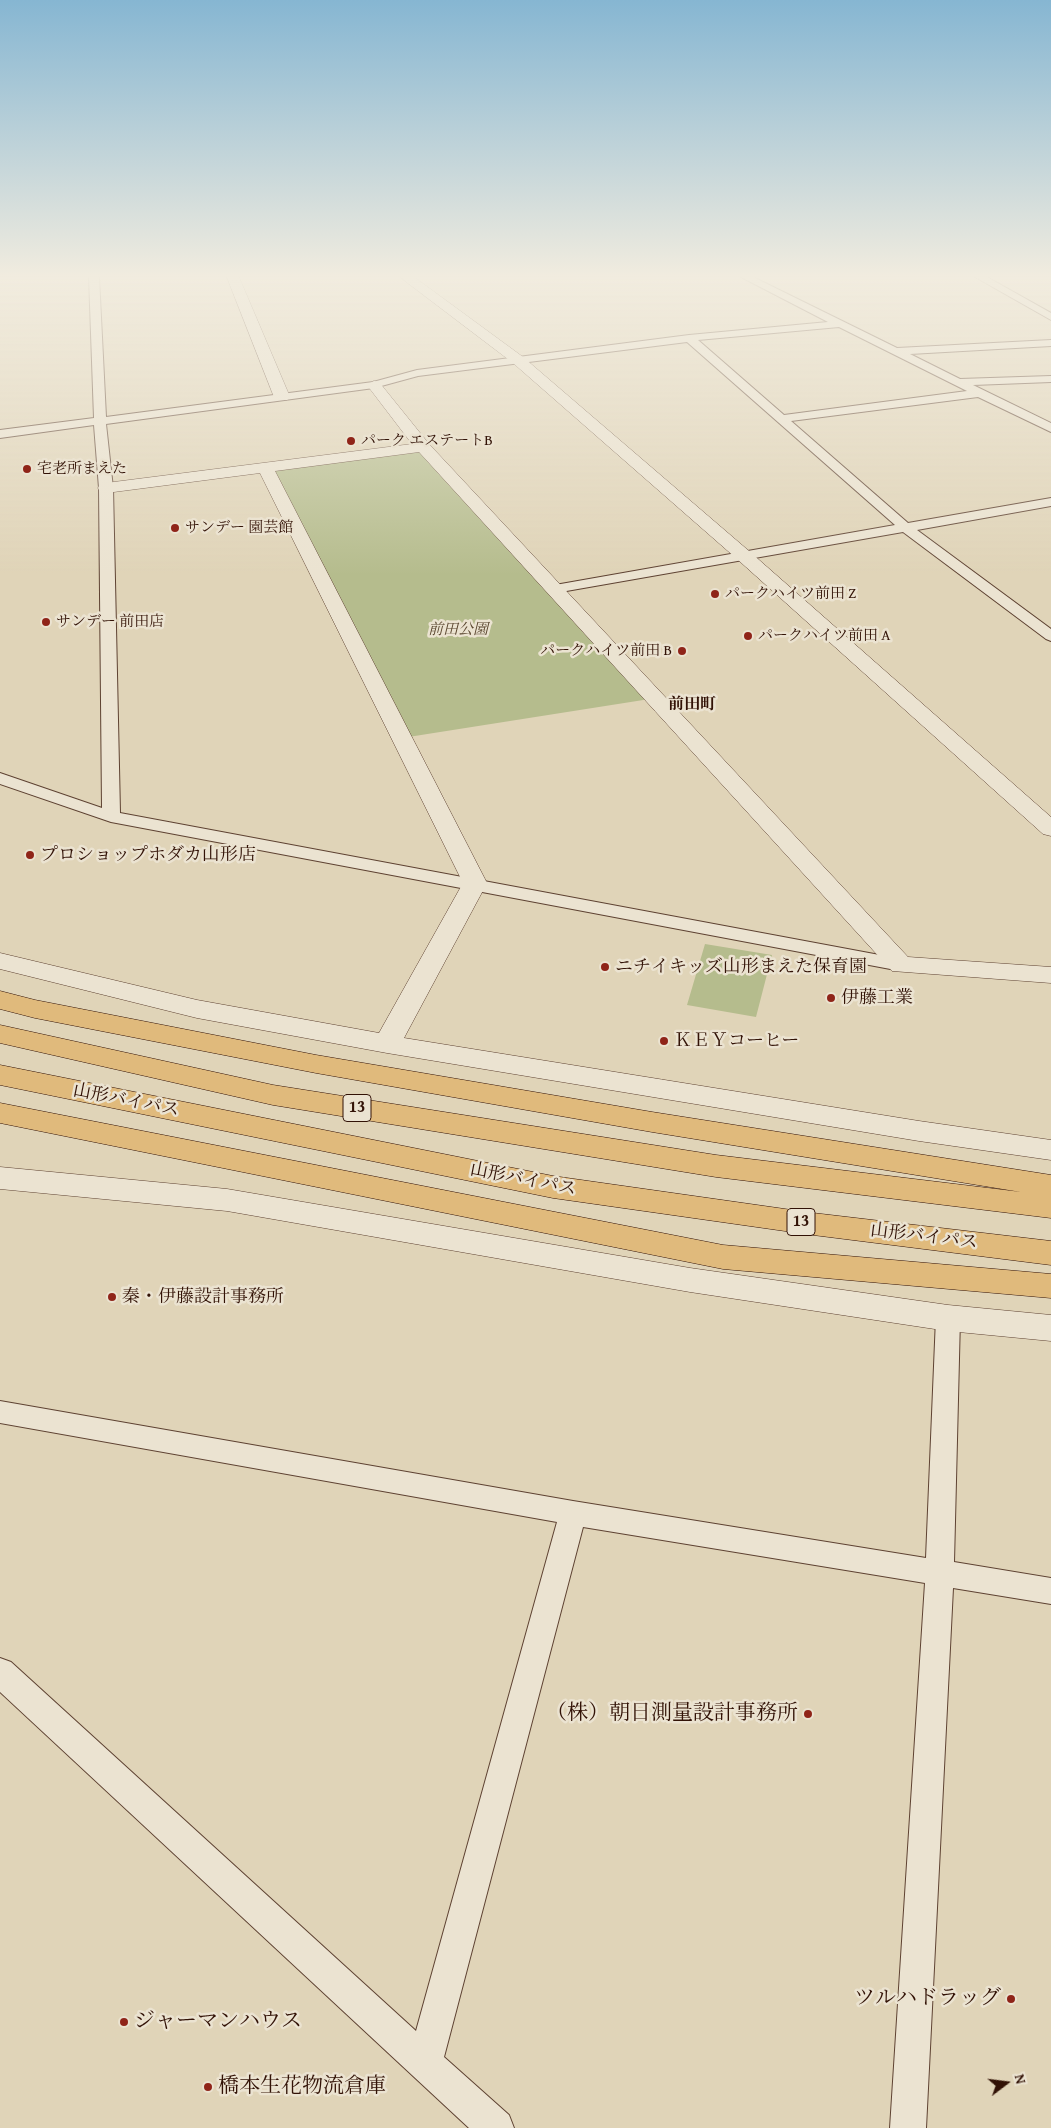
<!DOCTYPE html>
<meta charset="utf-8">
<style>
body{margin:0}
#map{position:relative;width:1051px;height:2128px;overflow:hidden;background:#e0d4b8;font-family:"Gentium Book Plus",serif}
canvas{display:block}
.north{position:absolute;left:981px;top:2058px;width:50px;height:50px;-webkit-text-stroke:4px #ebe3d1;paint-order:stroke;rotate:75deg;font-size:14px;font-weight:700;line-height:20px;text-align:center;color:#321206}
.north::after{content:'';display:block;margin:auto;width:18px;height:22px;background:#321206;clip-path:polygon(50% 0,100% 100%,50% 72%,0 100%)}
</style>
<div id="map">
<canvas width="1051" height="2128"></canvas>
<div class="north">N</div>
</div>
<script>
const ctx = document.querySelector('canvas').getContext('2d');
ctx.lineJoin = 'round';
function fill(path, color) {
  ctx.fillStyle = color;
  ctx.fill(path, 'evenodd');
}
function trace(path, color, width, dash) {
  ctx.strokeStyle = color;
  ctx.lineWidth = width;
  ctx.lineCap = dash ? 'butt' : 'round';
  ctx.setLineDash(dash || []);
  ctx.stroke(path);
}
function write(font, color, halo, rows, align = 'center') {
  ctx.font = font + ' "Gentium Book Plus","Noto Serif JP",serif';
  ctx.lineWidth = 5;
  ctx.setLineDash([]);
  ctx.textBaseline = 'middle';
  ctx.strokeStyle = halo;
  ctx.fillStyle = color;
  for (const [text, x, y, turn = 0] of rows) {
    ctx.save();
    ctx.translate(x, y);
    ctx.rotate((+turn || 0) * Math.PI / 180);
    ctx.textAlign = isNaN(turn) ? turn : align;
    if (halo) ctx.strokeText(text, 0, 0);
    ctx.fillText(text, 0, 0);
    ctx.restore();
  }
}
const green = new Path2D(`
 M 423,447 L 656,698 L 402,738 L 265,467 Z
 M 705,944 L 772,955 L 756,1017 L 687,1005 Z`);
const lane = new Path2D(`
 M 89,277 L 99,277 L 106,417 L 373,382 L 417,370 L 689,335 L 828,322 L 741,277 L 753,277 L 897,348 L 1051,340 L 1051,346 L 910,354 L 960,379 L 1051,376 L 1051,382 L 973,385 L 1051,423 L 1051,432 L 978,397 L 791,421 L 908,523 L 1051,498 L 1051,506 L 917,530 L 1051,629 L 1051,641 L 1046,639 L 903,532 L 555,593 L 550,592 L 548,589 L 550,586 L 555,585 L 895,525 L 687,342 L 418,376 L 374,388 L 106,424 L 113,488 L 120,813 L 901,959 L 908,961 L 911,965 L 908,969 L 901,971 L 111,822 L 0,784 L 0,773 L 102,808 L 99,488 L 94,425 L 0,438 L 0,430 L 94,418 ZM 839,327 L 967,391 L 784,415 L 698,340 Z
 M 975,277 L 987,277 L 1051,313 L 1051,320 Z
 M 948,1308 L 957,1311 L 960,1318 L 954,1562 L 1051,1578 L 1051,1604 L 953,1588 L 926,2128 L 890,2128 L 925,1583 L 583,1527 L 444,2057 L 509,2115 L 514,2128 L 469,2128 L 0,1692 L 0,1658 L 11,1662 L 416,2031 L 557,1522 L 0,1423 L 0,1401 L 573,1501 L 926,1558 L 936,1318 L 939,1311 Z`);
const street = new Path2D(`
 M 227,277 L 239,277 L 290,397 L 287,400 L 277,400 L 274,397 Z
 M 400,277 L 414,277 L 523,357 L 749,551 L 1051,817 L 1051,836 L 1043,834 L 737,559 L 513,363 Z
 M 374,381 L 379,382 L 429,444 L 908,957 L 1051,967 L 1051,983 L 892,971 L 419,452 L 275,471 L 487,883 L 404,1038 L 919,1121 L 1051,1140 L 1051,1160 L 919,1141 L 387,1053 L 197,1018 L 0,969 L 0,953 L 197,1000 L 379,1033 L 463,883 L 260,473 L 106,493 L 100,492 L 98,488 L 100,484 L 106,483 L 412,444 L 367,385 Z
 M 0,1167 L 227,1189 L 690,1268 L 948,1305 L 1051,1315 L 1051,1341 L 948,1331 L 690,1292 L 227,1211 L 0,1189 Z`);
const highway = new Path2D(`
 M 0,991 L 35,1000 L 316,1055 L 652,1112 L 1051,1175 L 1051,1218 L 716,1177 L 273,1105 L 0,1043 L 0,1025 L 273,1085 L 716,1155 L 1021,1192 L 652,1132 L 316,1073 L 35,1018 L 0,1009 Z
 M 0,1065 L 553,1176 L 813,1213 L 1051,1241 L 1051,1265 L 813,1235 L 553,1198 L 0,1085 Z
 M 0,1103 L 723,1245 L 1051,1274 L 1051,1298 L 723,1269 L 0,1123 Z`);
const markers = [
 [351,441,5,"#8f2418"],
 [27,469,5,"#8f2418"],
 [175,528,5,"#8f2418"],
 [715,594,5,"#8f2418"],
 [46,622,5,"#8f2418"],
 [748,636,5,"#8f2418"],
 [682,651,5,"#8f2418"],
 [30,855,5,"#8f2418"],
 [605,967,5,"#8f2418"],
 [831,998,5,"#8f2418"],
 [664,1041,5,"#8f2418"],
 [112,1297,5,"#8f2418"],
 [808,1714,5,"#8f2418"],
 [1011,1999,5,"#8f2418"],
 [124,2022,5,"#8f2418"],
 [208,2087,5,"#8f2418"]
];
const farPoinames = [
 ["パーク エステートB",361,441],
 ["宅老所まえた",37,469],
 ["サンデー 園芸館",185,528],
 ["パークハイツ前田 Z",725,594],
 ["サンデー 前田店",56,622],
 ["パークハイツ前田 A",758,636],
 ["パークハイツ前田 B",672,651,"right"]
];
const farParknames = [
 ["前田公園",458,630]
];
const farNeighbourhoodnames = [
 ["前田町",692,705]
];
const shields = [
 [357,1108,28],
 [801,1222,28]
];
const shieldNames = [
 ["13",357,1108],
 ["13",801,1222]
];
const poiNames = [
 ["プロショップホダカ山形店",40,855],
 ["ニチイキッズ山形まえた保育園",615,967],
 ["伊藤工業",841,998],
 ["ＫＥＹコーヒー",674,1041],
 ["秦・伊藤設計事務所",122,1297]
];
const streetNames = [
 ["山形バイパス",126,1101,11],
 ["山形バイパス",523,1180,11],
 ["山形バイパス",924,1237,7]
];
const nearPoinames = [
 ["（株）朝日測量設計事務所",798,1714],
 ["ツルハドラッグ",1001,1999],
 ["ジャーマンハウス",134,2022,"left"],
 ["橋本生花物流倉庫",218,2087,"left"]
];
fill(green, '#b5bc8d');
trace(lane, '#5e4232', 2);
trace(street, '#5e4232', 1);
trace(highway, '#321206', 1);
fill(lane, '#ebe3d1');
fill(street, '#ebe3d1');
fill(highway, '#e0ba7c');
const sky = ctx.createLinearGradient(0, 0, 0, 575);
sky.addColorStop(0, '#86b6d2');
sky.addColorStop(0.48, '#f1ecdf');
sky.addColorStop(1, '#f1ecdf00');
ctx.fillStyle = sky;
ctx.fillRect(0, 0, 1051, 575);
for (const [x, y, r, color] of markers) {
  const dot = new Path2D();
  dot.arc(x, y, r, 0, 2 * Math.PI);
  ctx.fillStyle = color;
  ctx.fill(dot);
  trace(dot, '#ebe3d1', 2);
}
write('15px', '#321206', '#ebe3d1', farPoinames, 'left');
write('italic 15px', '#59452e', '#ebe3d1', farParknames);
write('bold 16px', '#321206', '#ebe3d1', farNeighbourhoodnames);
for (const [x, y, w] of shields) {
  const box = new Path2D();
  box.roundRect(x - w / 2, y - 13.5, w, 27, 4);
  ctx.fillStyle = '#ebe3d1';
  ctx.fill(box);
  trace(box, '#321206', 1);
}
write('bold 16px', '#321206', null, shieldNames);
write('18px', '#321206', '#ebe3d1', poiNames, 'left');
write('18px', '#321206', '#ebe3d1', streetNames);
write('21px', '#321206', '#ebe3d1', nearPoinames, 'right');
</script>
